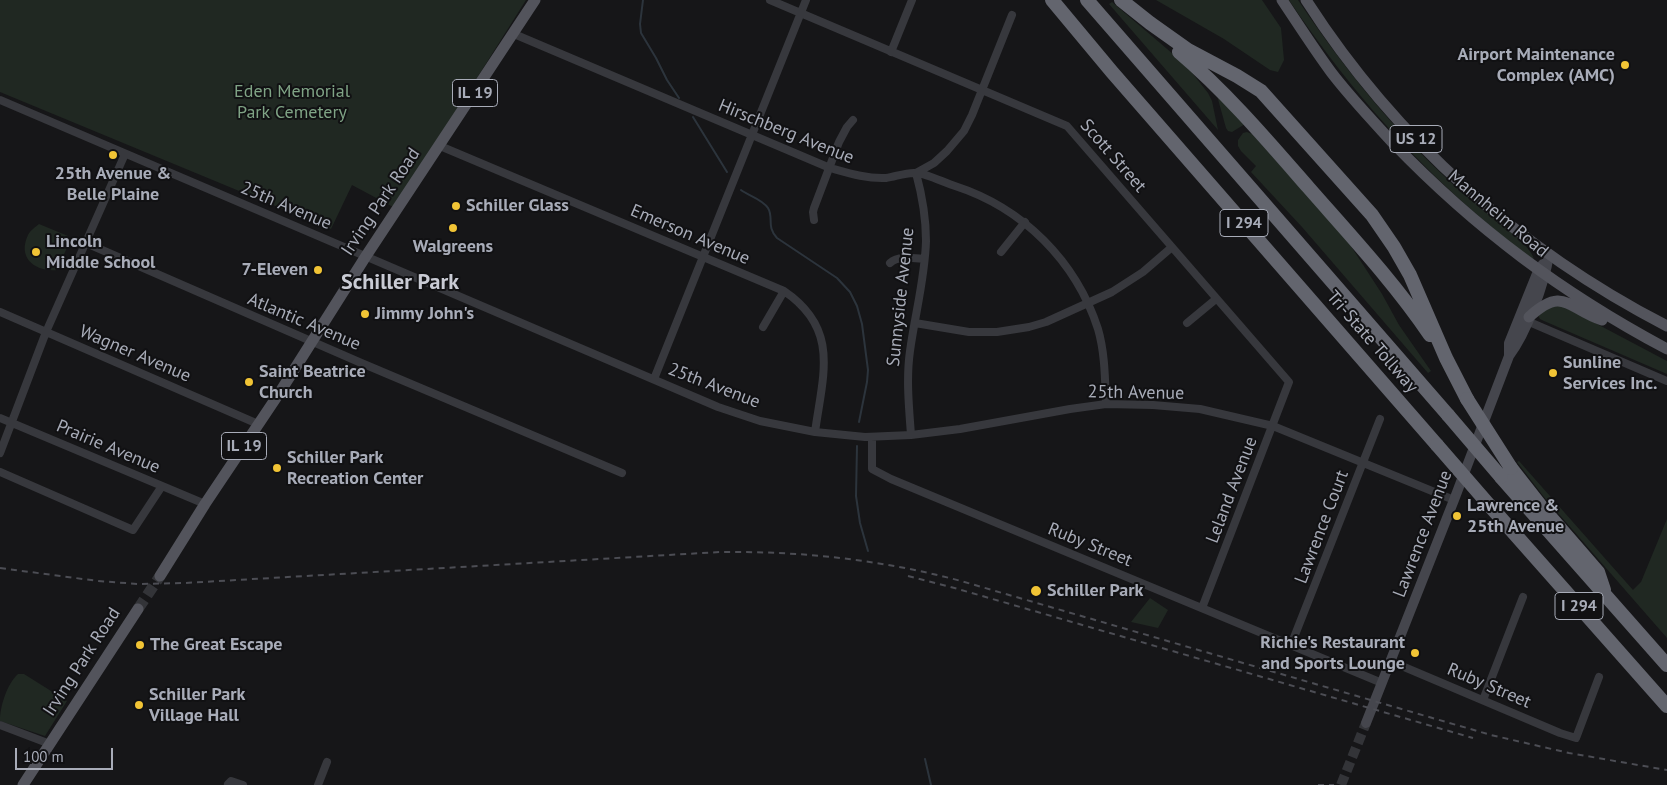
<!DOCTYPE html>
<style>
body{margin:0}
#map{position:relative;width:1667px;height:785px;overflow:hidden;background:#161618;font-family:"PT Sans",sans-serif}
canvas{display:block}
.scale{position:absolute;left:15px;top:748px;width:98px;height:22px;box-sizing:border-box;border:2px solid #a8acb8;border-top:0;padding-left:6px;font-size:15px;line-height:18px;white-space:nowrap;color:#a8acb8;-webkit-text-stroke:4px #111113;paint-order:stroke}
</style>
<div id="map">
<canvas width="1667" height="785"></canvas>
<div class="scale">100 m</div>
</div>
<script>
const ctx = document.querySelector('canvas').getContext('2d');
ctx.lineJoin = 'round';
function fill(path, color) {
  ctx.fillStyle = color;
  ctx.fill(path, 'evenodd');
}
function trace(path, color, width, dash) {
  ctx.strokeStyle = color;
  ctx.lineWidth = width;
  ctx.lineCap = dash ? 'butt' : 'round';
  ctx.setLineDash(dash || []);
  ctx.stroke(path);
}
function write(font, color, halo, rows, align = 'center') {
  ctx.font = font + ' "PT Sans",sans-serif';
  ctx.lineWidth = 4;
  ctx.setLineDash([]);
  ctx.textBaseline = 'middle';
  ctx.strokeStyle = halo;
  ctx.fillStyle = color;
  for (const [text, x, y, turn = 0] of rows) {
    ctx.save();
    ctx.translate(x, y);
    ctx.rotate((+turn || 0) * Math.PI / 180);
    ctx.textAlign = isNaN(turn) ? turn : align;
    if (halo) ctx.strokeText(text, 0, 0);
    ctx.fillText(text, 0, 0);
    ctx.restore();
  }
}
const green = new Path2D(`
 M 0,0 L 526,0 L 395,208 L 352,185 L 331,229 L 0,92 Z
 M 1156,0 L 1262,0 L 1281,28 L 1284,60 L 1278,72 L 1270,70 L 1224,39 Z
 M 1289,0 L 1298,0 C 1349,76 1407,147 1477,205 C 1493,219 1528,241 1534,259 C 1516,250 1491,226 1474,212 C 1403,150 1342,79 1289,0 Z
 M 1112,2 L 1180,60 L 1193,74 L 1208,93 L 1212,101 L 1218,130 L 1109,4 Z
 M 1216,92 L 1245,124 L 1232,132 L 1228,131 L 1226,128 Z
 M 1247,132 L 1252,134 L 1345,237 L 1382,294 L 1399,325 L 1431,371 L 1428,373 L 1302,227 L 1251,172 L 1256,166 L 1241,151 L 1238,146 L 1238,140 L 1243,133 Z
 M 39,224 L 68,236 L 70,241 L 57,270 C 35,272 17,258 28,235 C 30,231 35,227 39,224 Z
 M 1547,306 L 1563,306 L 1667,361 L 1667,374 L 1544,321 L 1540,319 L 1538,315 Z
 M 1519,461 L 1633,590 L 1641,582 L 1667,519 L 1667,638 L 1544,497 L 1517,462 Z
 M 1150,598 L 1168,610 L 1158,628 L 1131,622 Z
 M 18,674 L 24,674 L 67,701 L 45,736 L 0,721 C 0,706 7,684 18,674 Z`);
const stream = new Path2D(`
 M 643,0 L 640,24 L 641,33 L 656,58 L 667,80 L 679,98
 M 693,117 L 727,172
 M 741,190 C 749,196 762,199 768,208 C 774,218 766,226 777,238 L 837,278 L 850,292 L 857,306 L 862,324 L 868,370 L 867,382 L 859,422
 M 857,446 L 856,496 L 860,523 L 868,551
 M 925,759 L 931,785`);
const secondaryTunnel = new Path2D(`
 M 1341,785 L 1366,723`);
const primaryTunnel = new Path2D(`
 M 138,609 L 160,576`);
const street = new Path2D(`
 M 770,0 L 1067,126 L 1289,382 L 1202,608
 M 514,34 L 830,168 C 848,173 867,179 886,178 C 895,177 906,172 916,173 C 925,173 945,183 955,186 C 1023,208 1076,261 1098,329 C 1105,353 1105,379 1106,404
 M 891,52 L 912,0
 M 0,100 L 718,407 L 760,421 L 815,432 L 865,437 L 911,435 L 960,429 L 1070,409 L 1106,404 L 1153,405 L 1200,409 L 1273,426 L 1454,500
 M 440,146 L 784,291 C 840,329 823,374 815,432
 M 814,220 L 813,212 L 814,208 L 839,142 L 847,127 L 853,120
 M 86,243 L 359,362 L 622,473
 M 1001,252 L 1025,222
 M 890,263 C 899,255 913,258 924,259
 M 0,312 L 258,424
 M 1527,321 L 1667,381
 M 915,323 L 969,332 L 997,332 L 1029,327 L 1046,322 L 1112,292 L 1143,272 L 1172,247
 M 1187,323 L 1216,299
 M 763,327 L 784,291
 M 654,379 L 806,0
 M 0,418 L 205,504
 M 911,435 C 909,407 906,379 910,351 C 915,314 925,278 926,241 C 926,218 922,195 916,173 L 934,163 L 947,151 L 964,131 L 972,115 L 1012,15
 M 872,437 L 872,469 L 891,479 L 1382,683
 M 0,453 L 46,332 L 125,154
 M 0,472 L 133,530 L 162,486
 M 1291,645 L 1380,419
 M 1390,661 L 1560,733 L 1576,738 L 1599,677
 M 1483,700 L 1523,597
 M 0,725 L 50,744
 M 228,784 L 231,781 L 243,785
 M 318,785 L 327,762`);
const secondary = new Path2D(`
 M 1509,356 L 1509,343 L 1538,271 L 1543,264
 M 1366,723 L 1454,500 L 1509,356 C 1527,332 1544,285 1549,255`);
const primary = new Path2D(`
 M 1282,0 C 1298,24 1314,49 1331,72 C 1350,97 1372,120 1393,143 C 1476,229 1562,293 1667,349
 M 1306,0 C 1395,139 1521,251 1667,326
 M 1529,317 C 1564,285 1568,309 1602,320
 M 160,576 L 205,504 L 280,392 L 366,256 L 535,0
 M 23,785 L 138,609`);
const highway = new Path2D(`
 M 1052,0 L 1112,72 L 1437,445
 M 1087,0 L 1448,415
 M 1121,0 L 1150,23 L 1188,50 L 1237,76 L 1261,91 L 1372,215 L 1394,247 L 1410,275 L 1446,358 L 1467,399
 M 1179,52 C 1227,93 1267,140 1308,187 C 1350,235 1394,282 1430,335
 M 1511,468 L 1540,505 L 1598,572 L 1604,590
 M 1501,477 L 1667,665
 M 1490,506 L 1667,706`);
const rail = new Path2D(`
 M 0,568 L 98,581 L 138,584 L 185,583 L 720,552 C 802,551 883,560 961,581 L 1491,735 L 1569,753 L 1667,770
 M 908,576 L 958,589 L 1473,738
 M 1318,785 L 1334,785`);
const highwayBridge = new Path2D(`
 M 1467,399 L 1511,468
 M 1448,415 L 1501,477
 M 1437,445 L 1490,506`);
const markers = [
 [1625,65,5,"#f1c435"],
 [113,155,5,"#f1c435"],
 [456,206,5,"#f1c435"],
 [453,228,5,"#f1c435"],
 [36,252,5,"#f1c435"],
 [318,270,5,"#f1c435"],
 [365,314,5,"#f1c435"],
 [1553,373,5,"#f1c435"],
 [249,382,5,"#f1c435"],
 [277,468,5,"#f1c435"],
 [1457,516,5,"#f1c435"],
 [1036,591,6,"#f1c435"],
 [140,645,5,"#f1c435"],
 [1415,653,5,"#f1c435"],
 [139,705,5,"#f1c435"]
];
const shields = [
 [475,93,45],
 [1416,139,52],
 [1244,223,48],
 [244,446,45],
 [1579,606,48]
];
const shieldNames = [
 ["IL 19",475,93],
 ["US 12",1416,139],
 ["I 294",1244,223],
 ["IL 19",244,446],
 ["I 294",1579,606]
];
const poiNames = [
 ["Airport Maintenance",1615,55,"right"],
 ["Complex (AMC)",1615,76,"right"],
 ["25th Avenue &",113,174,"center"],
 ["Belle Plaine",113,195,"center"],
 ["Schiller Glass",466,206],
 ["Lincoln",46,242],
 ["Middle School",46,263],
 ["Walgreens",453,247,"center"],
 ["7-Eleven",308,270,"right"],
 ["Jimmy John's",375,314],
 ["Sunline",1563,363],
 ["Services Inc.",1563,384],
 ["Saint Beatrice",259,372],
 ["Church",259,393],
 ["Schiller Park",287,458],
 ["Recreation Center",287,479],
 ["Lawrence &",1467,506],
 ["25th Avenue",1467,527],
 ["Schiller Park",1047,591],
 ["Richie's Restaurant",1405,643,"right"],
 ["and Sports Lounge",1405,664,"right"],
 ["The Great Escape",150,645],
 ["Schiller Park",149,695],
 ["Village Hall",149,716]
];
const parkNames = [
 ["Eden Memorial",292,92],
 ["Park Cemetery",292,113]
];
const streetNames = [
 ["Hirschberg Avenue",786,132,22],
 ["Scott Street",1113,156,49],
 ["Irving Park Road",381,202,-56],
 ["25th Avenue",286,206,23],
 ["Mannheim Road",1498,214,40],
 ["Emerson Avenue",690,235,23],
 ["Sunnyside Avenue",901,297,-84],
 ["Atlantic Avenue",304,322,23],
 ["Tri-State Tollway",1372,342,49],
 ["Wagner Avenue",135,354,23],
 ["25th Avenue",714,386,21],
 ["25th Avenue",1136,393,1],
 ["Prairie Avenue",108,447,23],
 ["Leland Avenue",1232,490,-69],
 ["Lawrence Court",1322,527,-69],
 ["Lawrence Avenue",1423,534,-69],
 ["Ruby Street",1090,545,22],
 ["Irving Park Road",82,662,-57],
 ["Ruby Street",1489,686,23]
];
const districtNames = [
 ["Schiller Park",400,283]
];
fill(green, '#202822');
trace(stream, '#2c343c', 2);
trace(secondaryTunnel, '#333438', 10, [10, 5]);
trace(primaryTunnel, '#333438', 11, [11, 5.5]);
trace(street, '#37383d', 8);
trace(secondary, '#45464d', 10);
trace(primary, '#53545c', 11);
trace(highway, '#63656e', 14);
trace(rail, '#4c4d54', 2, [6, 5]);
trace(highwayBridge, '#63656e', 14);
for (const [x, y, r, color] of markers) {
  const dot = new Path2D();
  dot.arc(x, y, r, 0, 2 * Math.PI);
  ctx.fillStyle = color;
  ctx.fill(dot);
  trace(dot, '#111113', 2);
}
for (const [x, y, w] of shields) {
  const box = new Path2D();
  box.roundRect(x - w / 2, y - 13.5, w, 27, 4);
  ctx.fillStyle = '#111113';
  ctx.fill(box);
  trace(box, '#a8acb8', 1);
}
write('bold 16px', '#a8acb8', null, shieldNames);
write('bold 18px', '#a8acb8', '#111113', poiNames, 'left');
write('18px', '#7fa385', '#111113', parkNames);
write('18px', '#a8acb8', '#111113', streetNames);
write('bold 22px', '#c9cbd4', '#111113', districtNames);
</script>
